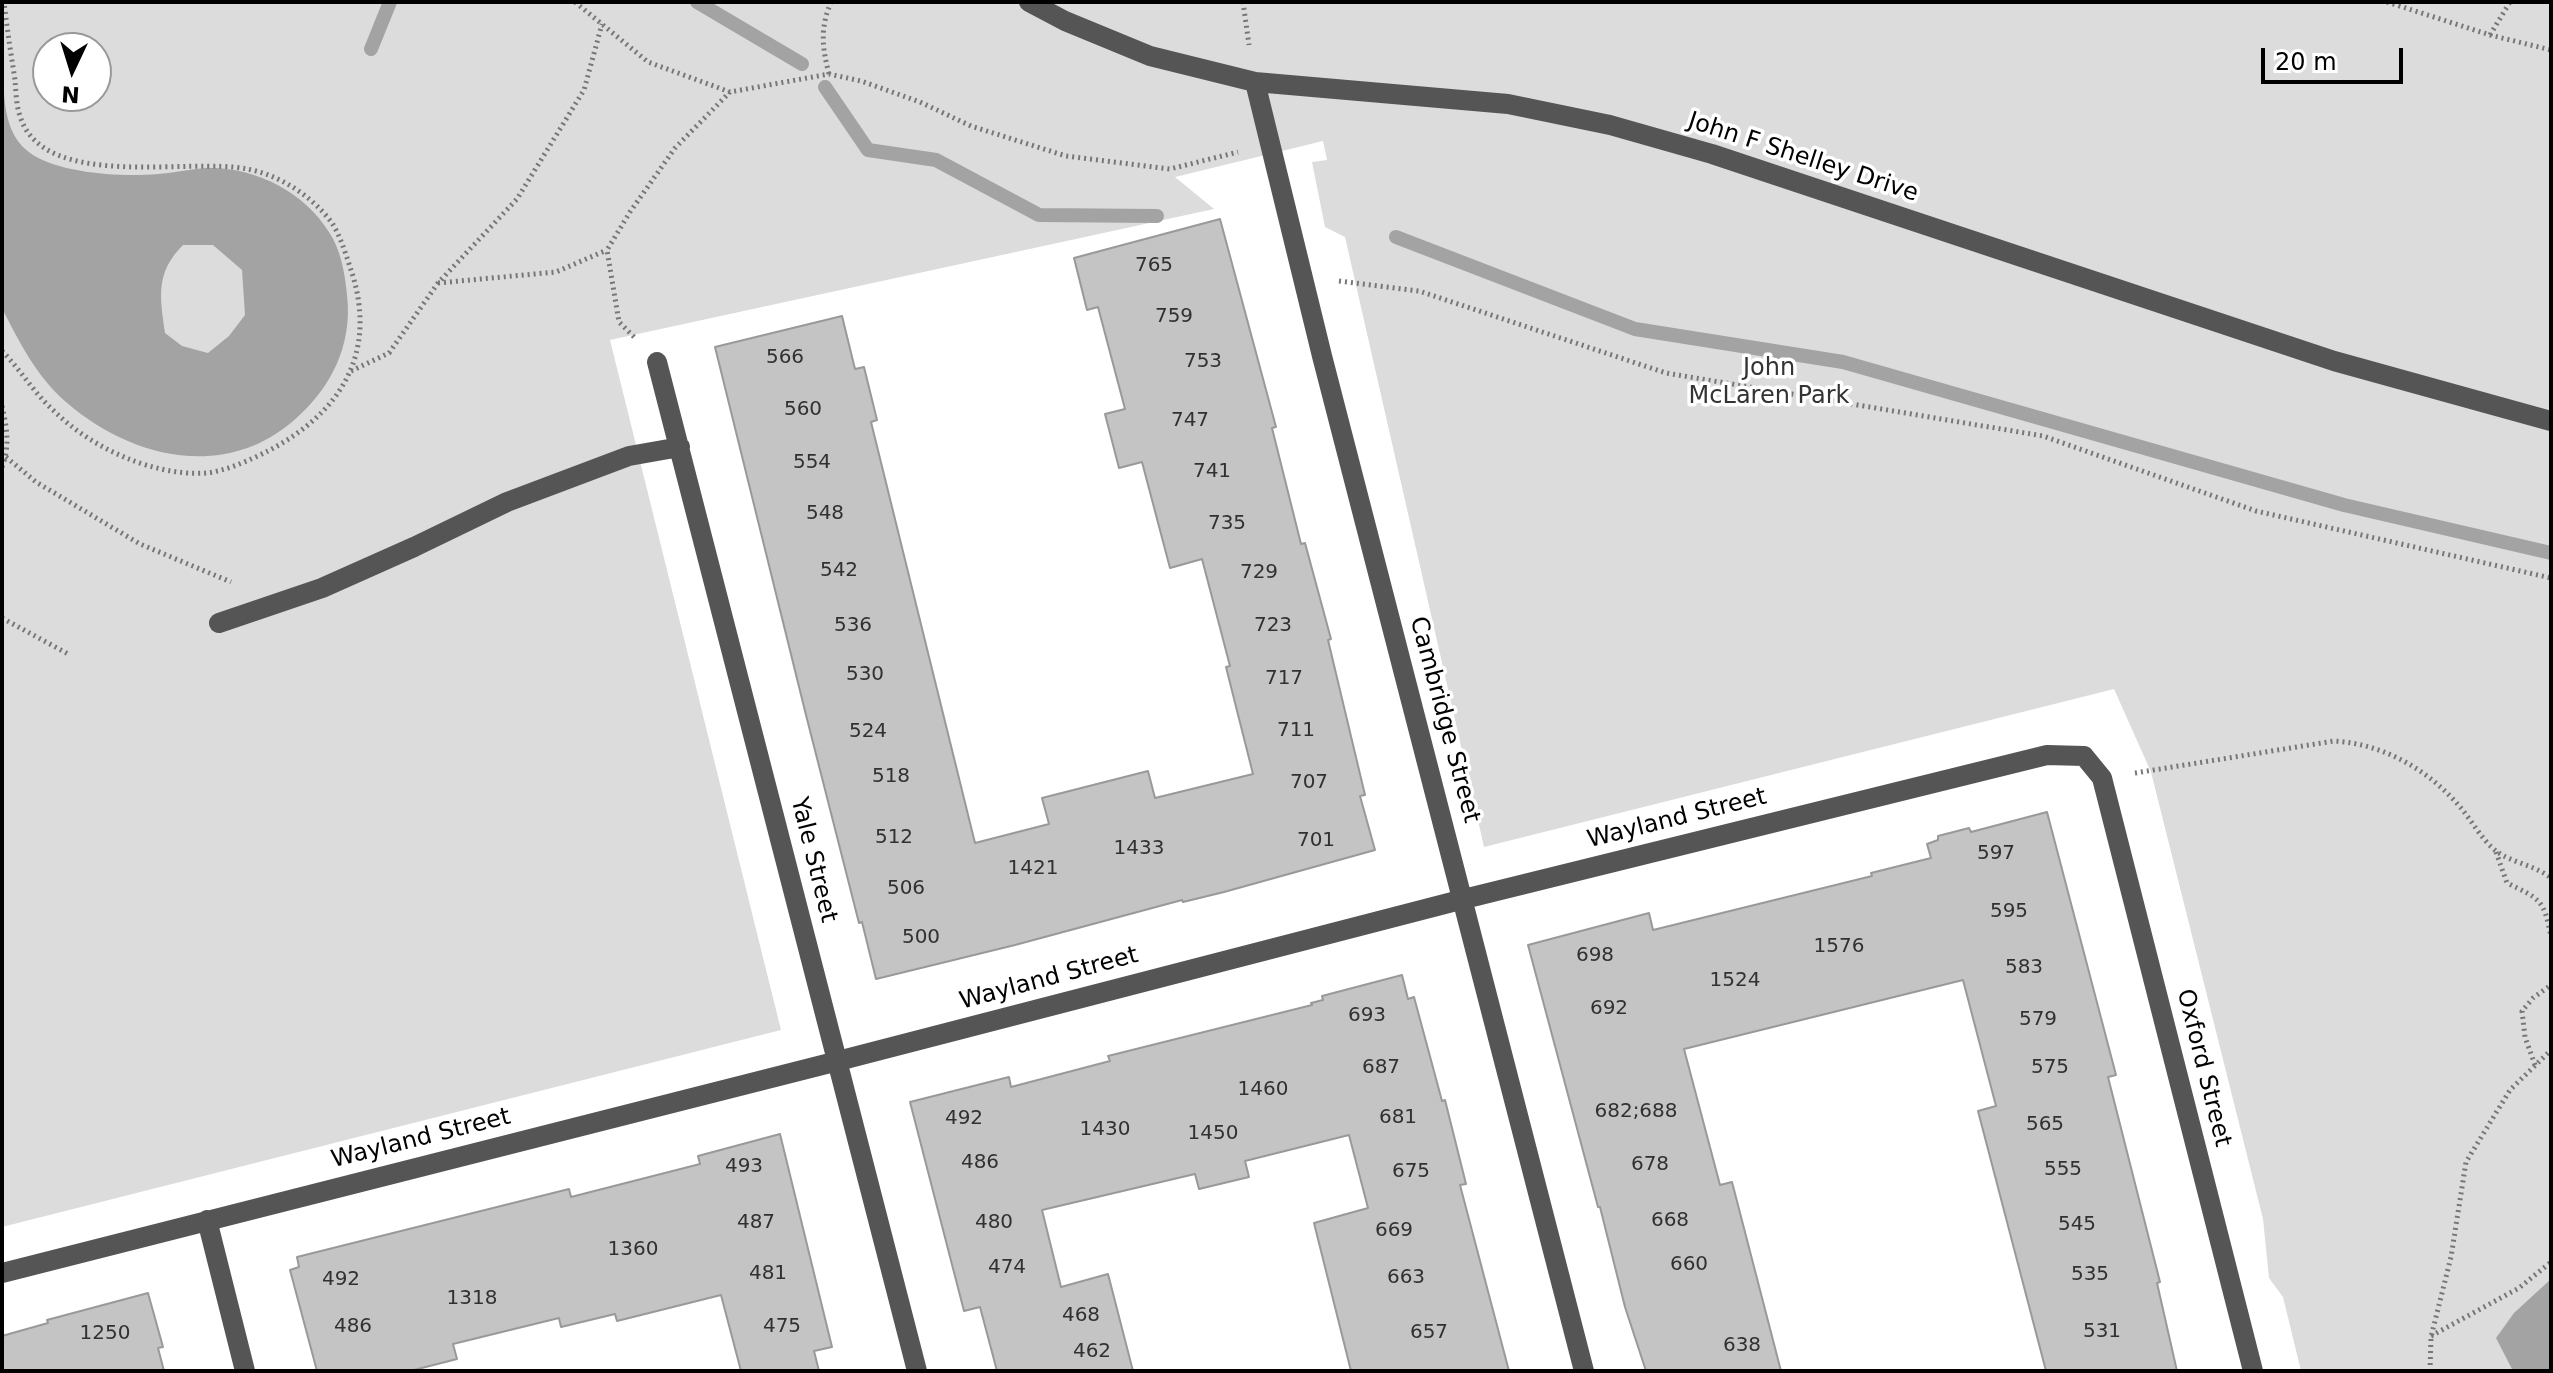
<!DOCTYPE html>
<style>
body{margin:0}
#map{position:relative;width:2553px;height:1373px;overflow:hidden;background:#fff;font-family:"DejaVu Sans",sans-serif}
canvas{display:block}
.frame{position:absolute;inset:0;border:4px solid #000;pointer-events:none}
.north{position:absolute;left:32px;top:32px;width:80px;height:80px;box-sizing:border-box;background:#fff;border:2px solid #999;border-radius:50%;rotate:184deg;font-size:22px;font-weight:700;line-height:32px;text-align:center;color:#000}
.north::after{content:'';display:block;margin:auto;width:28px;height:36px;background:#000;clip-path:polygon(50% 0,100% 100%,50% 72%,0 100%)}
.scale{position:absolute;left:2261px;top:48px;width:142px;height:36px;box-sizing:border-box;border:4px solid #000;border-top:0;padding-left:10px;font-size:24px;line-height:28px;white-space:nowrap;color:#000;-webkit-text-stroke:6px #fff;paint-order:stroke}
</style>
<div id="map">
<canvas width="2553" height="1373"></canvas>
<div class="frame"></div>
<div class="north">N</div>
<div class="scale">20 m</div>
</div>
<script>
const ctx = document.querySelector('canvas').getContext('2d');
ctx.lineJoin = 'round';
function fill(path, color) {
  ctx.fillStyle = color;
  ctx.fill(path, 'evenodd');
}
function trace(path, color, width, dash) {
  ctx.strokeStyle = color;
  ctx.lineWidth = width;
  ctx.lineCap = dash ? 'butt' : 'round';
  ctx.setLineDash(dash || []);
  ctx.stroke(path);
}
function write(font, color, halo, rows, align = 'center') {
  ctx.font = font + ' "DejaVu Sans",sans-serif';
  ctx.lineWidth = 7;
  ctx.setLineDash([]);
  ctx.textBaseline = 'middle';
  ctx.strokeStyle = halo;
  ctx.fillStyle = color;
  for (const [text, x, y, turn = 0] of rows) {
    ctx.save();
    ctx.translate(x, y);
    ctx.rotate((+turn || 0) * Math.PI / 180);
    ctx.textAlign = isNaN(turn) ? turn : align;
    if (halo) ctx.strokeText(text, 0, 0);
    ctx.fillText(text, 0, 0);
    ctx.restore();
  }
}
const green = new Path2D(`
 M 2,2 L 2551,2 L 2551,1371 L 2301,1371 L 2283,1297 L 2269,1278 L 2263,1219 L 2151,772 L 2114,689 L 1484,847 L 1345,237 L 1325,227 L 1312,162 L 1327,160 L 1323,141 L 1175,177 L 1214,209 L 610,340 L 781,1030 L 2,1227 ZM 48,48 L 96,48 L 96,96 L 48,96 Z`);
const water = new Path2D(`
 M 2,57 C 5,92 0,134 33,155 C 65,174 121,177 158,174 C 174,173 190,169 206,168 C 253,166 304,191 329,232 C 341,250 345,274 347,295 C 353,346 330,390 292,422 C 222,481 129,457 66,402 C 37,377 19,342 2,308 ZM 183,245 L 213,245 L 242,270 L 245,315 L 229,336 L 208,353 L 182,346 L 165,333 C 160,297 155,273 183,245 Z
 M 2551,1279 L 2551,1371 L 2513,1371 L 2496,1338 L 2514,1313 Z`);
const stream = new Path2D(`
 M 697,2 L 802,64
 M 371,49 L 390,2
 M 825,87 L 868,150 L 936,160 L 1039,215 L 1157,216
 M 1396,237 L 1635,329 L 1843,362 L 2344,505 L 2551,553`);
const building = new Path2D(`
 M 1220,219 L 1276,427 L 1272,428 L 1301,544 L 1305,543 L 1331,639 L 1328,640 L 1365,795 L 1360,796 L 1375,850 L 1224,892 L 1183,902 L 1182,900 L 1015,945 L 876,979 L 862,922 L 859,923 L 806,715 L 715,347 L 842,316 L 855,369 L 864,367 L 877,420 L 871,422 L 975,843 L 1049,824 L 1042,798 L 1148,771 L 1155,798 L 1253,774 L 1226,667 L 1230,666 L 1202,559 L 1170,568 L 1142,462 L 1119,468 L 1105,414 L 1125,409 L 1098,307 L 1087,310 L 1074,258 Z
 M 2047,812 L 2116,1075 L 2108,1077 L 2160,1282 L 2157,1283 L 2177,1371 L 2046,1371 L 1978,1111 L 1996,1106 L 1963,980 L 1684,1049 L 1720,1185 L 1732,1182 L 1781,1371 L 1646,1371 L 1625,1307 L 1600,1207 L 1598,1207 L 1528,945 L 1649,913 L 1653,930 L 1872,876 L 1871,873 L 1931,858 L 1927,844 L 1938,840 L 1938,836 L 1969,828 L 1971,832 Z
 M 1402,975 L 1408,999 L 1414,997 L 1442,1101 L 1445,1100 L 1466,1184 L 1460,1185 L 1509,1371 L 1351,1371 L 1314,1223 L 1368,1208 L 1349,1135 L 1245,1161 L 1249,1177 L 1199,1189 L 1195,1174 L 1042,1210 L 1061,1287 L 1108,1274 L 1133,1371 L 997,1371 L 980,1307 L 964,1311 L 910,1102 L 1009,1077 L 1011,1087 L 1110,1061 L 1108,1056 L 1312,1005 L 1311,1003 L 1323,1000 L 1322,996 Z
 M 780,1134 L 832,1347 L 814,1351 L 819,1371 L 741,1371 L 721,1295 L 617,1321 L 615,1314 L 561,1327 L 559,1318 L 453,1344 L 457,1359 L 410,1371 L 317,1371 L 290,1270 L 299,1267 L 297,1257 L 569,1189 L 571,1197 L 700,1164 L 698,1156 Z
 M 148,1293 L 163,1347 L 158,1348 L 164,1371 L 2,1371 L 2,1336 L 48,1323 L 47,1320 Z`);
const path = new Path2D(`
 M 575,2 L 648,62 L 730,92 L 829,74 L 861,81 L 920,102 L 971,126 L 1066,156 L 1170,169 L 1238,152
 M 1243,2 L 1249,45
 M 2387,2 L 2490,35 L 2551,50
 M 2490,35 L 2510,2
 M 829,74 C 822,47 820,28 831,2
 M 1339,281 L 1419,291 L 1666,373 L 2043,436 L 2256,511 L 2551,578
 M 438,283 L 556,272 L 607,250
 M 634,337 L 619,322 L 607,250 L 630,212 L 675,148 L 730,92
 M 2,351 C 20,369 34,393 53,410 C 74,431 101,448 129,459 C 151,468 181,475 206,473 C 226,471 250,460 268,451 C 339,414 378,355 352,273 C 347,258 341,237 332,223 C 312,196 280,175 247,169 C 189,157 43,192 20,116 C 16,105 16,91 15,80 C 11,54 7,28 4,2
 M 351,371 L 389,353 L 438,283 L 517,199 L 584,90 L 602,24
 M 2,406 C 7,427 10,447 2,467
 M 6,457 L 36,482 L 140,544 L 231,582
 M 2,618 L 70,655
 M 2135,773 L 2334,741 C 2384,744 2429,770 2461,808 C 2472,821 2482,840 2496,851 C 2512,863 2535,865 2551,878
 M 2496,852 L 2507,883 C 2540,899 2544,899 2551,937
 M 2535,1065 L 2525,1037 L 2522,1011 L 2533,998 L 2551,985
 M 2431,1336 L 2519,1288 L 2551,1262
 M 2430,1371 L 2431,1337 L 2451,1257 L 2466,1162 L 2510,1090 L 2551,1050`);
const minor = new Path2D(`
 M 1029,2 L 1065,21 L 1150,56 L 1255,82 L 1508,104 L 1610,125 L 1712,154 L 2334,361 L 2551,421
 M 1255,82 L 1322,356 L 1584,1371
 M 657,362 L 917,1371
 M 219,623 L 322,588 L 414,547 L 507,502 L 629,456 L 680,447
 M 207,1220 L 245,1371
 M 2,1273 L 838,1061 L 1464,899 L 2047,755 L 2084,756 L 2102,778 L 2253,1371`);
const numberNames = [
 ["765",1154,266],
 ["759",1174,317],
 ["566",785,358],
 ["753",1203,362],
 ["560",803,410],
 ["747",1190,421],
 ["554",812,463],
 ["741",1212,472],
 ["548",825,514],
 ["735",1227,524],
 ["542",839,571],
 ["729",1259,573],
 ["536",853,626],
 ["723",1273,626],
 ["530",865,675],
 ["717",1284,679],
 ["711",1296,731],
 ["524",868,732],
 ["518",891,777],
 ["707",1309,783],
 ["512",894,838],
 ["701",1316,841],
 ["1433",1139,849],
 ["597",1996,854],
 ["1421",1033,869],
 ["506",906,889],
 ["595",2009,912],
 ["500",921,938],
 ["1576",1839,947],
 ["698",1595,956],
 ["583",2024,968],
 ["1524",1735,981],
 ["692",1609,1009],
 ["693",1367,1016],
 ["579",2038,1020],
 ["687",1381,1068],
 ["575",2050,1068],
 ["1460",1263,1090],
 ["682;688",1636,1112],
 ["681",1398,1118],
 ["492",964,1119],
 ["565",2045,1125],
 ["1430",1105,1130],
 ["1450",1213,1134],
 ["486",980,1163],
 ["678",1650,1165],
 ["493",744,1167],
 ["555",2063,1170],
 ["675",1411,1172],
 ["668",1670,1221],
 ["487",756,1223],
 ["480",994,1223],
 ["545",2077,1225],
 ["669",1394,1231],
 ["1360",633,1250],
 ["660",1689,1265],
 ["474",1007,1268],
 ["481",768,1274],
 ["535",2090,1275],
 ["663",1406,1278],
 ["492",341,1280],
 ["1318",472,1299],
 ["468",1081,1316],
 ["486",353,1327],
 ["475",782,1327],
 ["531",2102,1332],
 ["657",1429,1333],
 ["1250",105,1334],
 ["638",1742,1346],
 ["462",1092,1352]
];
const streetNames = [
 ["John F Shelley Drive",1803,158,18],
 ["Cambridge Street",1444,720,75],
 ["Wayland Street",1677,819,-14],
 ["Yale Street",813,860,76],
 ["Wayland Street",1049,979,-15],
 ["Oxford Street",2203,1068,76],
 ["Wayland Street",421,1139,-14]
];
const parkNames = [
 ["John",1769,369],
 ["McLaren Park",1769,397]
];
fill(green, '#dcdcdc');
fill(water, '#a3a3a3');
trace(stream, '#a3a3a3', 14);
fill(building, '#c4c4c4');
trace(building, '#999', 2);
trace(path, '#777', 5, [2, 4]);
trace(minor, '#555', 20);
write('20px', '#313131', null, numberNames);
write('24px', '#000', '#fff', streetNames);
write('24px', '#333', '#fff', parkNames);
</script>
